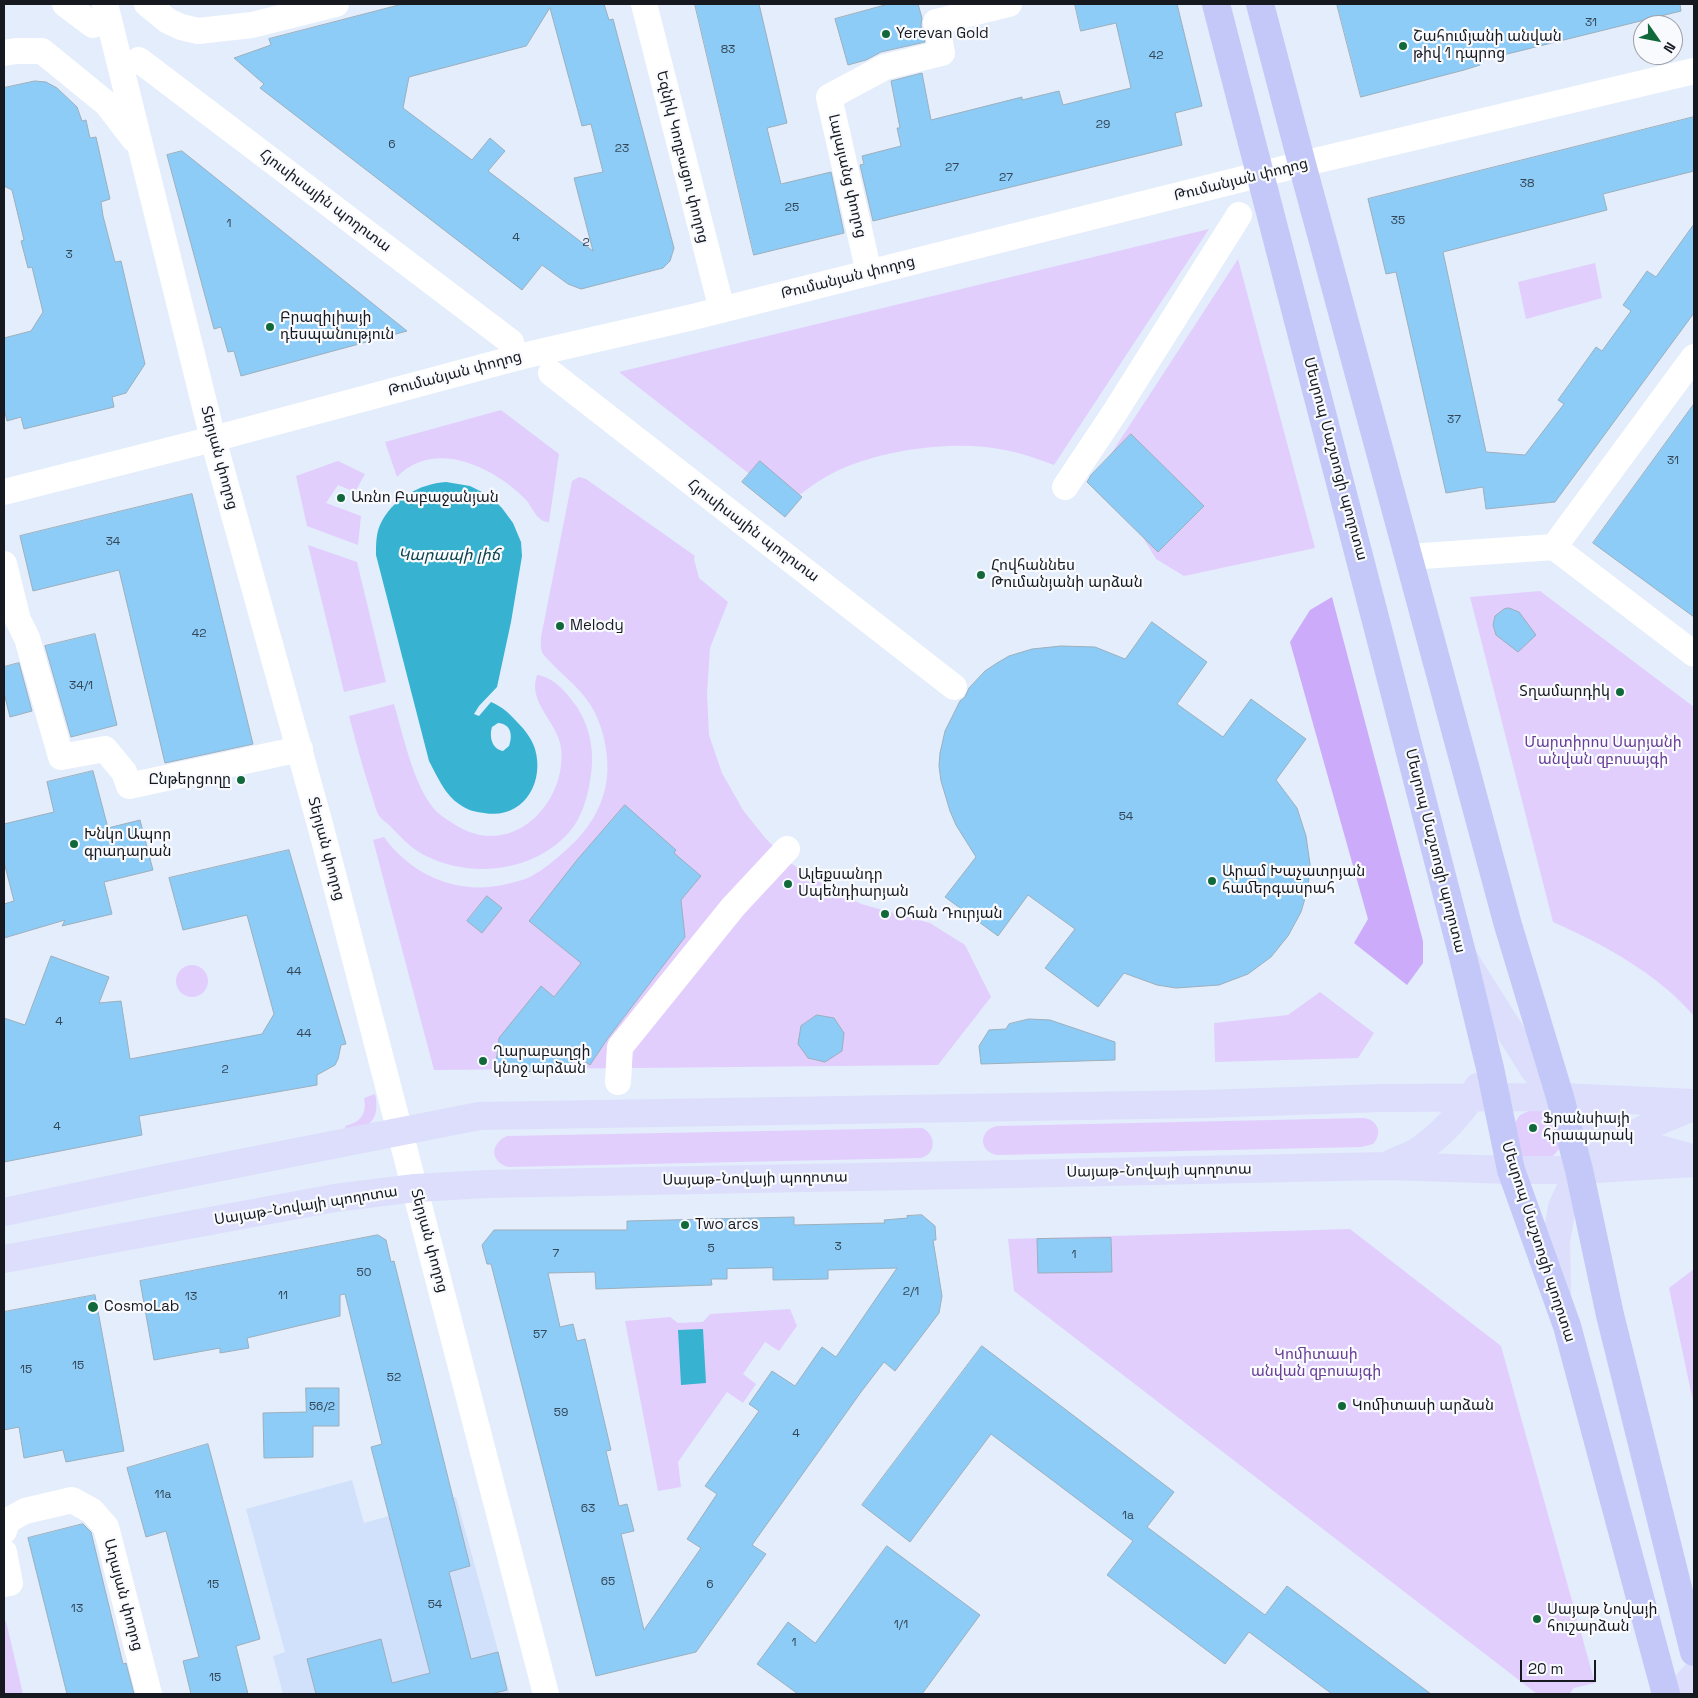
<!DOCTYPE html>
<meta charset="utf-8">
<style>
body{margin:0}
#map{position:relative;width:1698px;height:1698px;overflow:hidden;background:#e4edfc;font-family:"Space Grotesk",sans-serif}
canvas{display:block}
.frame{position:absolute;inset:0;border:5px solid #161a20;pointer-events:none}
.north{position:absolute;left:1633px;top:15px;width:50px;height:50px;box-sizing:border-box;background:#f8fafe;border:1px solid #9ea0a5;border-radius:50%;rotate:123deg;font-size:14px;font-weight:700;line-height:20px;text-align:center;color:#161a20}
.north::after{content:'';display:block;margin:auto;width:18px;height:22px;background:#11693b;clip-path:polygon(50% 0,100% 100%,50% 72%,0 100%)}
.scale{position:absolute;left:1520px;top:1660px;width:76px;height:22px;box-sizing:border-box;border:2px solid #161a20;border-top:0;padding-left:6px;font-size:15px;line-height:18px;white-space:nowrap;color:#161a20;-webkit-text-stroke:4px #f8fafe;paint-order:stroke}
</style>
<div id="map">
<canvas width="1698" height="1698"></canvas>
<div class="frame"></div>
<div class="north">N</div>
<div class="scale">20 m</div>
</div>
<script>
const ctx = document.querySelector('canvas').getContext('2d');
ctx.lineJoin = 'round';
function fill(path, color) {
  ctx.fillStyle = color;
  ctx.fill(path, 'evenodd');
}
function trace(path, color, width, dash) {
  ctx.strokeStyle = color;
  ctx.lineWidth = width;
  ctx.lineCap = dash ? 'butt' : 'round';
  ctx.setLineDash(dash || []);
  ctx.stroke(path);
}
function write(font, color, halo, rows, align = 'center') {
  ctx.font = font + ' "Space Grotesk","Noto Sans Armenian",sans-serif';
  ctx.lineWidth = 4.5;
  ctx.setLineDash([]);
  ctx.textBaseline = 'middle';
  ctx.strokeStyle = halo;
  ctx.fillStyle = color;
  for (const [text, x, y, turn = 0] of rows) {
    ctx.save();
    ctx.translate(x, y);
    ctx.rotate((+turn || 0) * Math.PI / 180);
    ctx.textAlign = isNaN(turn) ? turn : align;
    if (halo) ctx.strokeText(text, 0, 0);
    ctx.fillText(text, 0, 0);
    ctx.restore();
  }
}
const built = new Path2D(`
 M 352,1480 L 364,1523 L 456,1497 L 510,1694 L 283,1694 L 273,1656 L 285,1652 L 246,1509 Z`);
const green = new Path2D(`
 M 1209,229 L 1054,465 C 1036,458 1018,452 999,449 C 952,440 882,450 839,470 C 820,479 804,491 788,504 L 619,372 Z
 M 1238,259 L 1315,548 L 1184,576 L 1156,559 L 1141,534 L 1092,483 Z
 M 1595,263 L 1602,298 L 1526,319 L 1518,282 Z
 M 501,410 L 559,454 L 549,522 C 536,523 532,504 523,497 C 491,466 434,439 397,477 L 385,442 Z
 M 338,461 L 365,474 L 355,492 L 338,485 L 326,503 L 361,516 L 358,545 L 307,526 L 296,476 Z
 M 579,477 L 586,479 L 695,556 L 694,559 L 699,578 L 728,602 L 710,648 L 707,693 L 709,735 L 722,773 L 743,810 L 766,839 L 792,864 L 826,886 L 861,904 L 930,923 L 965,945 L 991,997 L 938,1065 L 434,1070 L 373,840 L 384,837 C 412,876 459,896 507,884 C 515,882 524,880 532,876 C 544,869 555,860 565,851 C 587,832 604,807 607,777 C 609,756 604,730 594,711 C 586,695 570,681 557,669 C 552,663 545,658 542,652 C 540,647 541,642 541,637 L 572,481 Z
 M 308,545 L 357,562 L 386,682 L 344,692 Z
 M 1540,591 L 1694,707 L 1694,1016 C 1658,974 1603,944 1553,922 L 1470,597 Z
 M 537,675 C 554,677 567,693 577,707 C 593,732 595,759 589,787 C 586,801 582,814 574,826 C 541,871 474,880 426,856 C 411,849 400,836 388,824 C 386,822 382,820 380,817 C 376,812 374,802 372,796 C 363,769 356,743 349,716 L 394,704 C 403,734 414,789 437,812 C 443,817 452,823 459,827 C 513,858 567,803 561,748 C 558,722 527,703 537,675 Z
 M176 981a16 16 0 1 1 32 0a16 16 0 1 1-32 0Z
 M 1320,992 L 1374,1033 L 1358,1058 L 1215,1062 L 1214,1023 L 1288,1015 Z
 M 375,1094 C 381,1121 368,1126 347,1138 L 345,1126 C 361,1122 367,1114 364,1098 Z
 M 1533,1109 L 1548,1111 L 1554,1115 L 1560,1148 L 1550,1159 L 1523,1159 L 1512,1127 L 1520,1115 Z
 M 1363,1118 C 1378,1119 1383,1134 1373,1144 L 1361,1147 L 998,1155 C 978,1153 978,1129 998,1126 Z
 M 922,1128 C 936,1134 937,1154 921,1158 L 508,1167 C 489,1161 491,1143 507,1136 Z
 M 1350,1229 L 1501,1346 L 1595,1683 L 1574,1688 L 1569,1694 L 1537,1694 L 1014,1291 L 1008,1239 Z
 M 1694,1269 L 1694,1406 L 1669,1288 Z
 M 790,1309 L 797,1326 L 779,1351 L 765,1342 L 743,1374 L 756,1384 L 743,1403 L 727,1392 L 678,1462 L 681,1487 L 658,1491 L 625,1321 L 670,1317 L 678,1323 L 703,1322 L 710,1314 Z
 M 6,1621 L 23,1694 L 4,1694 L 4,1622 Z`);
const forest = new Path2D(`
 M 1332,597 L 1423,941 L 1423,963 L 1407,985 L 1354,943 L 1368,919 L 1290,642 L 1310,610 Z`);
const water = new Path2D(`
 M 446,482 L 470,486 L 490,496 L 502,508 L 513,523 L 521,542 L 522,556 L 511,622 L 497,687 L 479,706 L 474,714 L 479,716 L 491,702 C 503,707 510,714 518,723 C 525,730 532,739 535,749 C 545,783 523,820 484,813 C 475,812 467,810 459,804 C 445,795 437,776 429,761 L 376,555 C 376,545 376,534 380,525 C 392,499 419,484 446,482 ZM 498,723 C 511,724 513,735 509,746 L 503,751 C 492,749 489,737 492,727 Z
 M 703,1329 L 706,1383 L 681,1385 L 678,1330 Z`);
const building = new Path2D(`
 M 403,4 L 604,4 L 609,20 L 613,19 L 674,248 L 670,261 L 663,268 L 581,289 L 568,284 L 542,265 L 522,290 L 260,88 L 264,84 L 234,58 L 271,45 L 269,39 ZM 550,8 L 582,126 L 591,124 L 603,172 L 574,178 L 593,251 L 488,171 L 505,151 L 490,138 L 472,160 L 403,108 L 409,77 L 526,46 Z
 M 695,4 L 759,4 L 787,123 L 767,128 L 781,184 L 831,172 L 844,233 L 754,255 Z
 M 889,4 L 918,4 L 922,18 L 921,25 L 925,42 L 881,52 L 866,60 L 848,65 L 835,19 Z
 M 1075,4 L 1177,4 L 1202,106 L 1175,113 L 1182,145 L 873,221 L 860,165 L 864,164 L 862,156 L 901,146 L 897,128 L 900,128 L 891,81 L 922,73 L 931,120 L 1022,97 L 1022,100 L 1059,91 L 1063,105 L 1131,88 L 1116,23 L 1081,31 Z
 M 1337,4 L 1680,4 L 1681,11 L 1479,61 L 1480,65 L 1464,70 L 1361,97 Z
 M 35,81 L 46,82 L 57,88 L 77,107 L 82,121 L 86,120 L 90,138 L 96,137 L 110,199 L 101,202 L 103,216 L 115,262 L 121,261 L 145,364 L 126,393 L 112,397 L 114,407 L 24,429 L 21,417 L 7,421 L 4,408 L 4,338 L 31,331 L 43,312 L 32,267 L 28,268 L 21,241 L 24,240 L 12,190 L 4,186 L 4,88 Z
 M 1694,117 L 1694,171 L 1603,194 L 1607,210 L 1443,252 L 1486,452 L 1525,455 L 1564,404 L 1558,400 L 1596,347 L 1602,351 L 1631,311 L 1623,305 L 1647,271 L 1656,277 L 1694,224 L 1694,313 L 1555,502 L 1486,509 L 1483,487 L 1446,493 L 1396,272 L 1386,274 L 1368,199 Z
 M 182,151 L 407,331 L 241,376 L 234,351 L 228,352 L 221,327 L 214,329 L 167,155 Z
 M 1694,404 L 1694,617 L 1593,543 Z
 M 1131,434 L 1204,506 L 1158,552 L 1087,482 L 1091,475 Z
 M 760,461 L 802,497 L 785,517 L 742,482 Z
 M 192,494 L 253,744 L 165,763 L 119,570 L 33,591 L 20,536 Z
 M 1509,608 L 1519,612 L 1536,635 L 1518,652 L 1496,635 L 1493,625 L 1495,616 L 1504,609 Z
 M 1152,622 L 1207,662 L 1177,704 L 1223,737 L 1251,699 L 1306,739 L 1276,780 L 1297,808 L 1306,836 L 1310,864 L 1308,888 L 1301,912 L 1288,936 L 1271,957 L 1248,974 L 1219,985 L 1176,988 L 1157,985 L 1124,973 L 1098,1007 L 1045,968 L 1075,929 L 1028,895 L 998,936 L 945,897 L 976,857 L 956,825 L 950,811 L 941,781 L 939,766 L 940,753 L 945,731 L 960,701 L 965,697 L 969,688 L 985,671 L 997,663 L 1009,656 L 1032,649 L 1061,646 L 1095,647 L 1125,659 Z
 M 95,634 L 117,725 L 71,737 L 45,646 Z
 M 19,663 L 32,711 L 10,717 L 4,693 L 4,667 Z
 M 93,771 L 108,828 L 140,820 L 153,870 L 104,882 L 112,914 L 62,926 L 65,920 L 4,938 L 4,904 L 14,901 L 4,862 L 4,824 L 54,812 L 47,782 Z
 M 625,805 L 676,850 L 674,853 L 701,876 L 681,900 L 685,937 L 608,1038 L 590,1065 L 575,1055 L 567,1071 L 495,1072 L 499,1038 L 541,986 L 554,997 L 581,963 L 529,921 L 577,860 Z
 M 289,850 L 346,1044 L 341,1045 L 338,1059 L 335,1065 L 317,1075 L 317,1085 L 139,1116 L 142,1135 L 4,1162 L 4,1018 L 25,1025 L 51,956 L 109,977 L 99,1003 L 121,1001 L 130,1059 L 262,1034 L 274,1014 L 247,915 L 183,930 L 169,878 Z
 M 487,896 L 502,908 L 482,933 L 467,921 Z
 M 817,1015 L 834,1018 L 844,1033 L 842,1051 L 825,1062 L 808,1058 L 798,1044 L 801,1026 Z
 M 1029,1019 L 1050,1020 L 1115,1042 L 1115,1060 L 981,1064 L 979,1046 L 989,1030 L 1006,1029 L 1009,1024 Z
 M 922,1215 L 935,1226 L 936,1240 L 933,1240 L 942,1296 L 939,1313 L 895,1371 L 884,1362 L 861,1392 L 752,1545 L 766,1554 L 696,1652 L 596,1676 L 491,1264 L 487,1264 L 482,1245 L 494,1230 L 627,1230 L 627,1221 L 794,1217 L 794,1225 L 885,1223 L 884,1220 L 908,1218 L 907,1216 ZM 773,1268 L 773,1280 L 828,1279 L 828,1270 L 897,1268 L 836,1357 L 822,1347 L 795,1386 L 772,1371 L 749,1404 L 759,1411 L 705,1486 L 717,1494 L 687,1539 L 701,1548 L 644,1630 L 621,1534 L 634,1531 L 627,1504 L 619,1506 L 606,1451 L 611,1450 L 585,1339 L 577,1341 L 573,1324 L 560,1327 L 548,1273 L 595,1272 L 596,1289 L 712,1285 L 711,1279 L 727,1279 L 727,1269 Z
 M 378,1235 L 386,1240 L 391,1262 L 394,1261 L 470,1566 L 449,1572 L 471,1659 L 498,1652 L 507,1690 L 491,1694 L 316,1694 L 307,1659 L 381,1639 L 392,1683 L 430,1673 L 371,1447 L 382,1444 L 345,1294 L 340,1295 L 340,1316 L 247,1338 L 249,1348 L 220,1353 L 220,1348 L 154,1360 L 140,1281 Z
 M 1111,1238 L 1112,1272 L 1038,1273 L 1037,1239 Z
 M 95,1295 L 124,1451 L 66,1462 L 63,1450 L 24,1458 L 19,1427 L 4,1430 L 4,1312 Z
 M 982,1346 L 1174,1492 L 1147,1527 L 1265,1615 L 1287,1586 L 1431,1694 L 1332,1694 L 1249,1632 L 1225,1664 L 1107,1575 L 1133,1541 L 991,1434 L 910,1542 L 862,1505 Z
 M 306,1388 L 339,1388 L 339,1426 L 313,1426 L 313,1457 L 264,1458 L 263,1413 L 306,1412 Z
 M 208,1444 L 260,1639 L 236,1646 L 248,1694 L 191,1694 L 183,1661 L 199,1657 L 166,1531 L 146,1537 L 127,1468 Z
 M 83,1524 L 91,1532 L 123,1664 L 126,1663 L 134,1694 L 67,1694 L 28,1538 Z
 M 887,1546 L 980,1615 L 922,1694 L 798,1694 L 757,1664 L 788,1622 L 815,1643 Z`);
const minor = new Path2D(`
 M 65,4 L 93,25
 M 105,4 L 213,439 L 321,828 L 546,1694
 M 147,4 L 168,21 L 181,27 L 198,31 L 252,25 L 336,4
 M 644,4 L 722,310
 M 4,53 L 16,51 L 42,51 L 107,104 L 134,139
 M 139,60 L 511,342
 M 869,273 L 829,97 L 885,67 L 942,53 L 936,22 L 1009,4
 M 551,373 C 685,479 821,582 954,687
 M 1065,487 L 1115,412 L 1239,215
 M 4,492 L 213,439 L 527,355 L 693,317 L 1302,164 L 1694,71
 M 1554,547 L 1694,357
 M 1408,557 L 1554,547 L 1694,654
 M 4,564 L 18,620 L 27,638 L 61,757 L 105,749 L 124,772 L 129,786 L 300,749
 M 618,1082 L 620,1047 L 733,907 L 787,849
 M 4,1531 L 7,1521 L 25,1511 L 72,1500 L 92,1511 L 106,1527 L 149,1694
 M 4,1552 L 10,1583 L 4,1584`);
const major = new Path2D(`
 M 1465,960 L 1533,1068 L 1546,1085 L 1560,1097 L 1618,1135 L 1652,1147 L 1685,1156
 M 1390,1164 C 1398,1160 1407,1157 1415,1153 C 1440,1137 1462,1112 1478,1087
 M 4,1212 L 165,1178 L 479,1116 L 1204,1104 L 1382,1098 L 1560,1097 L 1694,1103
 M 4,1259 L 335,1198 L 415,1188 L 487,1184 L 964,1175 L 1386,1166 L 1511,1170 L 1579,1170 L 1694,1163
 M 1557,1292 L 1556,1242 L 1562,1207 L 1579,1170 L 1601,1153 L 1625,1139 L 1659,1121 L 1693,1107
 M 1678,1694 L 1694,1676`);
const highway = new Path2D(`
 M 1216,4 L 1463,957 L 1490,1068 L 1511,1170 L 1567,1326 L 1666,1694
 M 1260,4 L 1302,164 L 1508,925 L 1560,1097 L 1579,1170 L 1610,1315 L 1694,1652`);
const markers = [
 [886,34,5,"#11693b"],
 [1403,46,5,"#11693b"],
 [270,327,5,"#11693b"],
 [341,498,5,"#11693b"],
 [981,575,5,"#11693b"],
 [560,626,5,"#11693b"],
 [1620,692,5,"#11693b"],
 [241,780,5,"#11693b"],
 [74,844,5,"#11693b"],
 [1212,881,5,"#11693b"],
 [788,884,5,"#11693b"],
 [885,914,5,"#11693b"],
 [483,1061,5,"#11693b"],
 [1533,1128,5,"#11693b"],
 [685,1225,5,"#11693b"],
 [93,1307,6,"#11693b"],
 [1342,1406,5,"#11693b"],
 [1537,1619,5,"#11693b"]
];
const numberNames = [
 ["31",1591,23],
 ["83",728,50],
 ["42",1156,56],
 ["29",1103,125],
 ["6",392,145],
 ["23",622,149],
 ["27",952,168],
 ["27",1006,178],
 ["38",1527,184],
 ["25",792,208],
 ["35",1398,221],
 ["1",229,224],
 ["4",516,238],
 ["2",586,243],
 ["3",69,255],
 ["37",1454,420],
 ["31",1673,461],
 ["34",113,542],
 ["42",199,634],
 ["34/1",81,686],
 ["54",1126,817],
 ["44",294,972],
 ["4",59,1022],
 ["44",304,1034],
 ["2",225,1070],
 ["4",57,1127],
 ["3",838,1247],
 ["5",711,1249],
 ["7",556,1254],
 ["1",1074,1255],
 ["50",364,1273],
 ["2/1",911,1292],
 ["11",283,1296],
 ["13",191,1297],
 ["57",540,1335],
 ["15",78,1366],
 ["15",26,1370],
 ["52",394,1378],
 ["56/2",322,1407],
 ["59",561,1413],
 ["4",796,1434],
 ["11a",163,1495],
 ["63",588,1509],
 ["1a",1128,1516],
 ["65",608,1582],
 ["15",213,1585],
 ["6",710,1585],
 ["54",435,1605],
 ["13",77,1609],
 ["1/1",901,1625],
 ["1",794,1643],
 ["15",215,1678]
];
const poiNames = [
 ["Yerevan Gold",896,34],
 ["Շահումյանի անվան",1413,37],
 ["թիվ 1 դպրոց",1413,54],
 ["Բրազիլիայի",280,318],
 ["դեսպանություն",280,335],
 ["Առնո Բաբաջանյան",351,498],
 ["Հովհաննես",991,566],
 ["Թումանյանի արձան",991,583],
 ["Melody",570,626],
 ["Տղամարդիկ",1610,692,"right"],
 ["Ընթերցողը",231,780,"right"],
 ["Խնկո Ապոր",84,835],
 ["գրադարան",84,852],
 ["Արամ Խաչատրյան",1222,872],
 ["համերգասրահ",1222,889],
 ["Ալեքսանդր",798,875],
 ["Սպենդիարյան",798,892],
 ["Օհան Դուրյան",895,914],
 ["Ղարաբաղցի",493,1052],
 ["կնոջ արձան",493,1069],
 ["Ֆրանսիայի",1543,1119],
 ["հրապարակ",1543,1136],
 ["Two arcs",695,1225],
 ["CosmoLab",104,1307],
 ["Կոմիտասի արձան",1352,1406],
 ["Սայաթ Նովայի",1547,1610],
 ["հուշարձան",1547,1627]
];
const streetNames = [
 ["Եզնիկ Կողբացու փողոց",682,157,76],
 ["Լալայանց փողոց",847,176,77],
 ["Թումանյան փողոց",1241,180,-14],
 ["Հյուսիսային պողոտա",325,201,37],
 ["Թումանյան փողոց",848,278,-14],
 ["Թումանյան փողոց",455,374,-15],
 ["Տերյան փողոց",219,458,75],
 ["Մեսրոպ Մաշտոցի պողոտա",1335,459,75],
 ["Հյուսիսային պողոտա",753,531,37],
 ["Տերյան փողոց",326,849,75],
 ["Մեսրոպ Մաշտոցի պողոտա",1435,851,76],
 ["Սայաթ-Նովայի պողոտա",1159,1171,-1],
 ["Սայաթ-Նովայի պողոտա",755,1179,-1],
 ["Սայաթ-Նովայի պողոտա",306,1206,-9],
 ["Տերյան փողոց",429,1241,75],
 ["Մեսրոպ Մաշտոցի պողոտա",1538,1242,72],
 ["Աղայան փողոց",123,1595,75]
];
const parkNames = [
 ["Մարտիրոս Սարյանի",1603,743],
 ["անվան զբոսայգի",1603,760],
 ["Կոմիտասի",1316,1355],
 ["անվան զբոսայգի",1316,1372]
];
const waterNames = [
 ["Կարապի լիճ",449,556]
];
fill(built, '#d2e1fb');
fill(green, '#e1cefd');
fill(forest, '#ccacfa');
fill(water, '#37b2d0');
fill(building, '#8cccf7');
trace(building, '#9cafbc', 1);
trace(minor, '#fff', 26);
trace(major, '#dcdefb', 28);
trace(highway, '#c4c8f8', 28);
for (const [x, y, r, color] of markers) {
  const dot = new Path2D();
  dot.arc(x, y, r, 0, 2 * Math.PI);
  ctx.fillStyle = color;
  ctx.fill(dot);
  trace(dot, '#f8fafe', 2);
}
write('12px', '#344656', null, numberNames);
write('15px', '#161a20', '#f8fafe', poiNames, 'left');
write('15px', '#161a20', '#f8fafe', streetNames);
write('15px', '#663c95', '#f8fafe', parkNames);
write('italic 16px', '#0e434f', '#f8fafe', waterNames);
</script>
